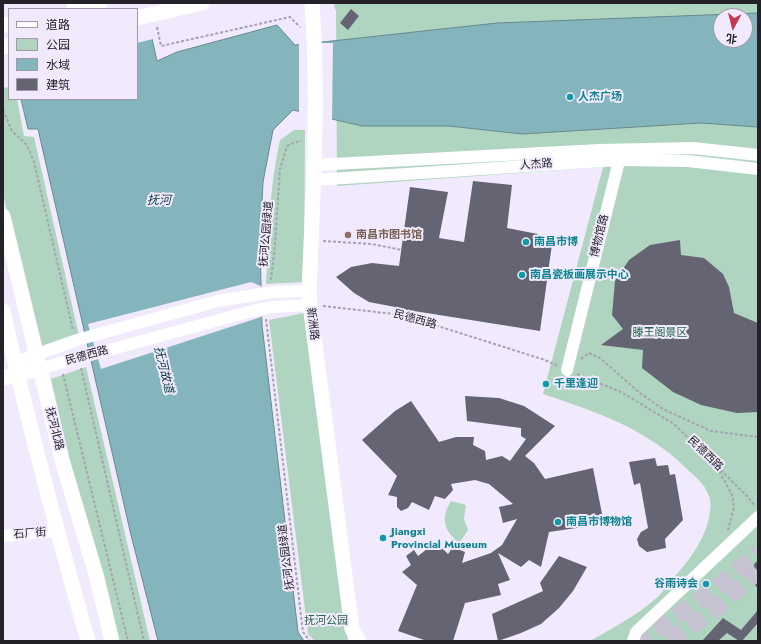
<!DOCTYPE html>
<meta charset="utf-8">
<style>
body{margin:0}
#map{position:relative;width:761px;height:644px;overflow:hidden;background:#f0eafc;font-family:Jost,"Noto Sans SC",sans-serif}
canvas{display:block}
.frame{position:absolute;inset:0;border:4px solid #242228;pointer-events:none}
.legend{position:absolute;left:8px;top:8px;width:130px;height:92px;box-sizing:border-box;background:#f0eafc;border:1px solid #9e9aa7;margin:0;padding:5px 7px;list-style:none;font-size:12px;color:#242228}
.legend li{display:flex;align-items:center;gap:8px;height:20px}
.legend b{width:20px;border:1px solid #9e9aa7}
.north{position:absolute;left:713px;top:8px;width:40px;height:40px;box-sizing:border-box;background:#f0eafc;border:1px solid #9e9aa7;border-radius:50%;rotate:187deg;font-size:11px;font-weight:700;line-height:16px;text-align:center;color:#242228}
.north::after{content:'';display:block;margin:auto;width:14px;height:18px;background:#c83752;clip-path:polygon(50% 0,100% 100%,50% 72%,0 100%)}
</style>
<div id="map">
<canvas width="761" height="644"></canvas>
<div class="frame"></div>
<ul class="legend">
<li><b style="height:5px;background:#fff"></b>道路</li>
<li><b style="height:11px;background:#afd5c0"></b>公园</li>
<li><b style="height:11px;background:#85b5bc"></b>水域</li>
<li><b style="height:11px;background:#646473"></b>建筑</li>
</ul>
<div class="north">北</div>
</div>
<script>
const ctx = document.querySelector('canvas').getContext('2d');
ctx.lineJoin = 'round';
function fill(path, color) {
  ctx.fillStyle = color;
  ctx.fill(path, 'evenodd');
}
function trace(path, color, width, dash) {
  ctx.strokeStyle = color;
  ctx.lineWidth = width;
  ctx.lineCap = dash ? 'butt' : 'round';
  ctx.setLineDash(dash || []);
  ctx.stroke(path);
}
function write(font, color, halo, rows, align = 'center') {
  ctx.font = font + ' Jost,"Noto Sans SC",sans-serif';
  ctx.lineWidth = 4;
  ctx.setLineDash([]);
  ctx.textBaseline = 'middle';
  ctx.strokeStyle = halo;
  ctx.fillStyle = color;
  for (const [text, x, y, turn = 0] of rows) {
    ctx.save();
    ctx.translate(x, y);
    ctx.rotate((+turn || 0) * Math.PI / 180);
    ctx.textAlign = isNaN(turn) ? turn : align;
    if (halo) ctx.strokeText(text, 0, 0);
    ctx.fillText(text, 0, 0);
    ctx.restore();
  }
}
const green = new Path2D(`
 M 335,3 L 758,3 L 758,641 L 590,641 C 611,629 636,616 654,600 C 660,596 664,589 668,584 C 687,563 706,541 710,512 C 711,506 711,499 708,494 C 705,485 696,477 689,471 C 648,429 597,412 543,394 L 603,167 L 337,186 L 336,11 L 334,6 ZM 721,16 L 745,16 L 745,40 L 721,40 Z
 M 9,87 L 9,99 L 17,99 L 24,136 L 34,137 L 79,336 L 41,349 L 3,195 L 3,88 Z
 M 294,130 L 305,130 L 304,282 L 266,284 C 269,236 269,187 280,140 Z
 M 304,313 L 348,641 L 315,641 L 308,634 L 269,320 Z
 M 86,367 L 150,641 L 111,641 L 51,379 Z
 M 451,501 L 466,505 L 464,519 L 468,530 L 460,542 C 455,541 454,538 450,534 C 442,523 444,512 451,501 Z`);
const water = new Path2D(`
 M 3,3 L 144,3 L 157,61 L 177,52 L 277,25 L 295,45 L 497,23 L 758,13 L 758,127 L 701,123 L 522,134 L 449,126 L 362,126 L 293,110 L 273,130 L 263,182 L 260,242 L 262,325 L 298,632 L 304,641 L 158,641 L 131,535 L 38,129 L 28,129 L 21,99 L 137,99 L 137,9 L 9,9 ZM 721,16 L 745,16 L 745,40 L 721,40 Z`);
const pier = new Path2D(`
 M 3,3 L 146,3 L 153,39 L 137,43 L 137,9 L 9,9 L 9,47 L 7,45 L 3,28 Z
 M 299,43 L 333,43 L 332,121 L 299,114 Z
 M 251,282 L 263,287 L 264,316 L 101,369 L 88,324 Z`);
const building = new Path2D(`
 M 351,9 L 359,16 L 348,30 L 340,23 Z
 M 473,181 L 512,185 L 507,228 L 553,237 L 540,331 L 395,308 L 395,307 L 369,302 L 354,293 L 336,277 L 351,267 L 372,263 L 399,266 L 410,187 L 448,192 L 439,238 L 464,242 Z
 M 680,240 L 681,255 L 704,258 L 723,274 L 729,287 L 734,313 L 758,323 L 758,412 L 737,413 L 701,405 L 673,392 L 642,368 L 643,350 L 601,345 L 623,329 L 612,315 L 615,281 L 629,260 L 650,245 Z
 M 465,396 L 499,398 L 524,406 L 555,426 L 525,456 L 534,463 L 545,479 L 593,468 L 604,524 L 549,532 L 541,567 L 529,560 L 521,567 L 498,553 L 510,580 L 498,584 L 501,595 L 465,603 L 453,641 L 427,641 L 398,631 L 417,585 L 402,572 L 411,565 L 406,556 L 414,550 L 418,556 L 436,542 L 448,554 L 453,547 L 465,552 L 462,563 L 491,553 L 502,545 L 517,519 L 503,523 L 499,507 L 513,504 L 489,484 L 475,480 L 451,484 L 453,490 L 445,499 L 435,496 L 429,510 L 412,502 L 408,508 L 401,511 L 397,507 L 397,497 L 388,495 L 397,476 L 362,440 L 395,411 L 411,401 L 439,442 L 456,437 L 474,437 L 473,445 L 485,451 L 486,460 L 502,456 L 510,461 L 526,439 L 521,436 L 521,428 L 467,421 Z
 M 655,458 L 657,466 L 668,465 L 670,475 L 675,474 L 683,520 L 665,539 L 666,548 L 647,552 L 639,546 L 637,539 L 641,532 L 648,528 L 640,483 L 634,485 L 629,462 Z
 M 559,556 L 587,567 L 573,591 L 559,608 L 541,624 L 521,633 L 498,641 L 492,614 L 543,591 L 540,583 Z
 M 758,560 L 758,588 L 744,575 Z
 M 758,610 L 758,623 L 742,641 L 739,641 L 727,633 L 718,641 L 702,641 L 723,618 L 741,630 Z`);
const highwayTunnel = new Path2D(`
 M 633,641 C 653,633 666,623 684,611 C 710,593 735,574 758,551
 M 669,641 L 714,610 L 758,571`);
const path = new Path2D(`
 M 157,27 L 161,46 L 290,17 L 300,27
 M 3,110 L 12,131 L 27,145 L 34,162 L 73,330
 M 323,241 L 372,244 L 402,250
 M 271,280 L 275,244 L 280,169 L 287,146 L 301,140
 M 323,306 L 403,315 L 545,360 L 558,366
 M 266,319 L 303,632 L 310,641
 M 581,359 L 589,353 L 600,358 L 641,394 L 663,409 L 711,431 L 758,437
 M 81,368 L 144,641
 M 63,374 L 128,641
 M 577,374 L 621,392 L 674,424 L 748,497 L 755,506
 M 717,467 L 732,495 L 734,507 L 728,530`);
const minor = new Path2D(`
 M 314,165 L 599,150 L 693,148 L 758,155
 M 314,180 L 619,160 L 688,161 L 758,169
 M 15,362 L 77,340 L 218,301 L 273,292 L 309,291
 M 39,369 L 252,311 L 273,307 L 310,305
 M 567,370 L 621,153
 M 3,536 L 57,531
 M 633,641 L 636,632 L 758,517`);
const major = new Path2D(`
 M 312,3 C 319,99 313,195 309,291 L 310,305 L 352,629 L 359,641
 M 74,9 L 100,3
 M 137,18 L 202,3
 M 3,25 L 9,24
 M 3,47 L 9,46
 M 3,216 L 62,460 L 97,578 L 112,641
 M 3,311 C 28,422 57,532 88,641
 M 3,378 L 39,369`);
const markers = [
 [570,97,4,"#0f9aa8"],
 [348,235,4,"#8d6e63"],
 [526,242,4,"#0f9aa8"],
 [522,275,4,"#0f9aa8"],
 [546,384,4,"#0f9aa8"],
 [558,522,4,"#0f9aa8"],
 [383,538,4,"#0f9aa8"],
 [706,584,4,"#0f9aa8"]
];
const cultureNames = [
 ["人杰广场",578,97],
 ["南昌市博",534,242],
 ["南昌瓷板画展示中心",530,275],
 ["千里逢迎",554,384],
 ["南昌市博物馆",566,522],
 ["Jiangxi",391,532],
 ["Provincial Museum",391,545],
 ["谷雨诗会",698,584,"right"]
];
const streetNames = [
 ["人杰路",536,165,-4],
 ["抚河公园绿道",267,234,-85],
 ["博物馆路",600,236,-76],
 ["民德西路",415,320,15],
 ["新洲路",312,324,83],
 ["民德西路",87,356,-15],
 ["抚河北路",54,429,76],
 ["民德西路",705,454,44],
 ["石厂街",30,534,-5],
 ["抚河公园绿道",287,557,-97]
];
const educationNames = [
 ["南昌市图书馆",356,235]
];
const parkNames = [
 ["滕王阁景区",660,333],
 ["抚河公园",326,621]
];
const waterNames = [
 ["抚河",159,201],
 ["抚河故道",163,370,76]
];
fill(green, '#afd5c0');
fill(water, '#85b5bc');
trace(water, '#688990', 1);
fill(pier, '#f0eafc');
fill(building, '#646473');
trace(highwayTunnel, '#c7c2d2', 17, [17, 8]);
trace(path, '#a6a2af', 2, [3, 2]);
trace(minor, '#fff', 12);
trace(major, '#fff', 15);
for (const [x, y, r, color] of markers) {
  const dot = new Path2D();
  dot.arc(x, y, r, 0, 2 * Math.PI);
  ctx.fillStyle = color;
  ctx.fill(dot);
  trace(dot, '#f0eafc', 1.5);
}
write('bold 11px', '#0d838f', '#f0eafc', cultureNames, 'left');
write('11px', '#242228', '#f0eafc', streetNames);
write('bold 11px', '#785e54', '#f0eafc', educationNames, 'left');
write('11px', '#256548', '#f0eafc', parkNames);
write('italic 12px', '#0b393f', '#f0eafc', waterNames);
</script>
